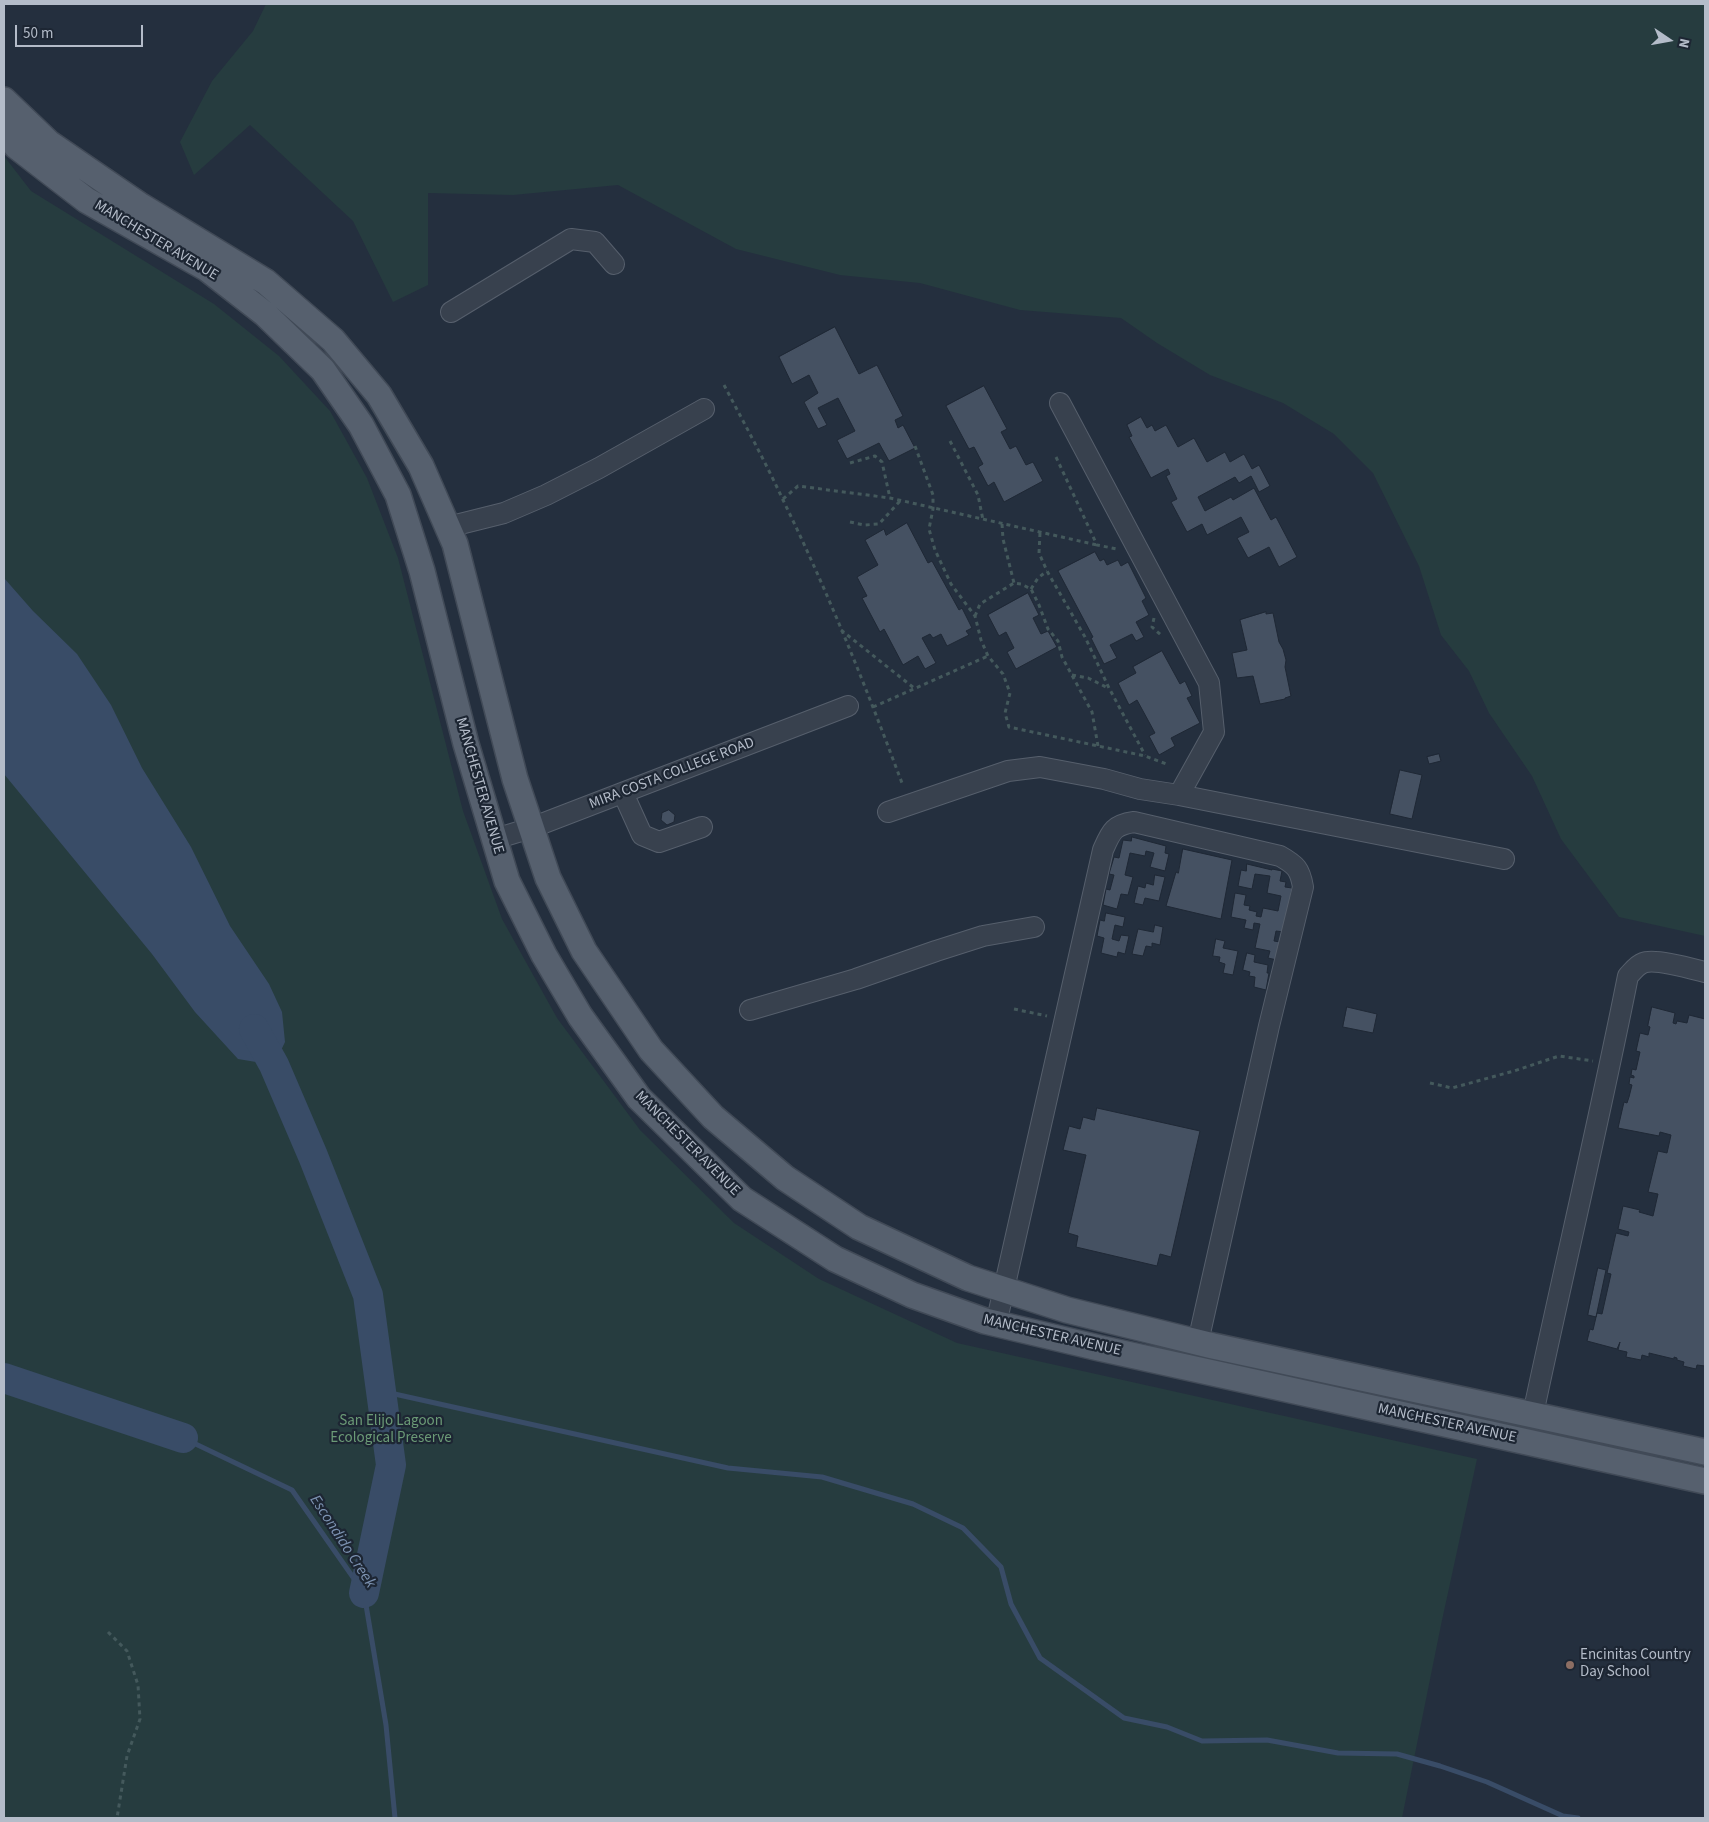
<!DOCTYPE html>
<style>
body{margin:0}
#map{position:relative;width:1709px;height:1822px;overflow:hidden;background:#242f3e;font-family:"Source Sans 3",sans-serif}
canvas{display:block}
.frame{position:absolute;inset:0;border:5px solid #b4bcc9;pointer-events:none}
.north{position:absolute;left:1644px;top:15px;width:50px;height:50px;-webkit-text-stroke:4px #1d2633;paint-order:stroke;rotate:102deg;font-size:14px;font-weight:700;line-height:20px;text-align:center;color:#b4bcc9}
.north::after{content:'';display:block;margin:auto;width:18px;height:22px;background:#b4bcc9;clip-path:polygon(50% 0,100% 100%,50% 72%,0 100%)}
.scale{position:absolute;left:15px;top:25px;width:128px;height:22px;box-sizing:border-box;border:2px solid #b4bcc9;border-top:0;padding-left:6px;font-size:15px;line-height:18px;white-space:nowrap;color:#b4bcc9;-webkit-text-stroke:4px #1d2633;paint-order:stroke}
</style>
<div id="map">
<canvas width="1709" height="1822"></canvas>
<div class="frame"></div>
<div class="north">N</div>
<div class="scale">50 m</div>
</div>
<script>
const ctx = document.querySelector('canvas').getContext('2d');
ctx.lineJoin = 'round';
function fill(path, color) {
  ctx.fillStyle = color;
  ctx.fill(path, 'evenodd');
}
function trace(path, color, width, dash) {
  ctx.strokeStyle = color;
  ctx.lineWidth = width;
  ctx.lineCap = dash ? 'butt' : 'round';
  ctx.setLineDash(dash || []);
  ctx.stroke(path);
}
function write(font, color, halo, rows, align = 'center') {
  ctx.font = font + ' "Source Sans 3",sans-serif';
  ctx.lineWidth = 4.5;
  ctx.setLineDash([]);
  ctx.textBaseline = 'middle';
  ctx.strokeStyle = halo;
  ctx.fillStyle = color;
  for (const [text, x, y, turn = 0] of rows) {
    ctx.save();
    ctx.translate(x, y);
    ctx.rotate((+turn || 0) * Math.PI / 180);
    ctx.textAlign = isNaN(turn) ? turn : align;
    if (halo) ctx.strokeText(text, 0, 0);
    ctx.fillText(text, 0, 0);
    ctx.restore();
  }
}
const green = new Path2D(`
 M 266,4 L 1705,4 L 1705,936 L 1619,917 L 1561,839 L 1532,776 L 1489,713 L 1469,671 L 1441,635 L 1419,566 L 1373,473 L 1334,434 L 1283,403 L 1210,375 L 1157,343 L 1121,318 L 1020,310 L 920,283 L 840,275 L 736,249 L 618,185 L 513,195 L 428,193 L 428,285 L 393,302 L 353,221 L 250,125 L 194,175 L 180,142 L 212,81 L 253,31 Z
 M 4,156 L 31,191 L 214,304 L 279,356 L 330,411 L 367,478 L 398,558 L 463,811 L 502,919 L 557,1018 L 640,1130 L 734,1223 L 819,1279 L 957,1343 L 1477,1459 L 1441,1625 L 1402,1818 L 4,1818 Z`);
const water = new Path2D(`
 M 4,578 L 33,611 L 77,654 L 111,705 L 142,768 L 191,847 L 230,926 L 269,984 L 282,1012 L 285,1042 L 274,1065 L 238,1059 L 195,1012 L 152,954 L 4,774 Z`);
const stream = new Path2D(`
 M 381,1391 L 728,1468 L 822,1477 L 913,1504 L 963,1528 L 1001,1567 L 1011,1604 L 1040,1658 L 1124,1718 L 1167,1727 L 1202,1741 L 1267,1740 L 1338,1753 L 1397,1754 L 1440,1766 L 1487,1782 L 1563,1816 L 1578,1818
 M 183,1438 L 292,1490 L 364,1593 L 386,1725 L 395,1818`);
const river = new Path2D(`
 M 254,1029 L 274,1065 L 313,1156 L 368,1295 L 391,1465 L 364,1593
 M 4,1378 L 183,1438`);
const building = new Path2D(`
 M 835,327 L 859,374 L 877,365 L 903,416 L 895,420 L 898,428 L 903,425 L 915,448 L 889,461 L 879,443 L 847,459 L 837,440 L 855,431 L 838,398 L 818,408 L 827,425 L 818,429 L 804,402 L 818,393 L 809,375 L 792,384 L 779,357 Z
 M 984,386 L 1007,429 L 1001,432 L 1010,449 L 1016,446 L 1026,465 L 1033,462 L 1043,481 L 1004,502 L 994,482 L 988,486 L 978,467 L 983,464 L 974,447 L 969,449 L 946,406 Z
 M 1141,417 L 1147,428 L 1152,425 L 1155,431 L 1166,425 L 1178,447 L 1194,438 L 1207,462 L 1225,452 L 1230,462 L 1244,454 L 1252,469 L 1259,465 L 1270,486 L 1259,492 L 1251,476 L 1239,483 L 1235,477 L 1198,497 L 1205,511 L 1231,497 L 1233,500 L 1254,488 L 1271,520 L 1276,517 L 1297,557 L 1279,567 L 1269,547 L 1248,558 L 1237,538 L 1249,532 L 1241,517 L 1207,535 L 1202,524 L 1187,532 L 1171,502 L 1177,499 L 1166,476 L 1170,474 L 1168,469 L 1151,478 L 1129,437 L 1132,436 L 1127,425 Z
 M 907,523 L 928,563 L 932,561 L 959,610 L 962,608 L 972,628 L 966,631 L 969,635 L 947,646 L 941,634 L 933,638 L 930,634 L 922,638 L 936,663 L 925,669 L 918,656 L 903,665 L 884,629 L 880,632 L 862,598 L 867,596 L 857,577 L 878,565 L 865,540 L 884,529 L 886,535 Z
 M 1095,552 L 1100,561 L 1104,559 L 1107,565 L 1118,560 L 1121,566 L 1128,562 L 1146,598 L 1142,601 L 1149,615 L 1136,622 L 1144,637 L 1136,641 L 1132,634 L 1110,645 L 1117,658 L 1104,664 L 1091,638 L 1093,637 L 1058,571 Z
 M 1028,593 L 1039,615 L 1033,618 L 1041,634 L 1048,631 L 1057,647 L 1016,669 L 1007,652 L 1014,648 L 1006,632 L 999,636 L 988,615 Z
 M 1266,612 L 1266,614 L 1273,613 L 1279,642 L 1283,649 L 1286,660 L 1285,667 L 1291,696 L 1285,698 L 1285,699 L 1260,704 L 1253,676 L 1237,678 L 1232,653 L 1247,650 L 1240,620 Z
 M 1162,651 L 1180,684 L 1185,681 L 1192,696 L 1187,698 L 1200,723 L 1171,738 L 1175,746 L 1159,755 L 1149,736 L 1155,733 L 1137,700 L 1129,705 L 1118,683 L 1136,673 L 1133,667 Z
 M 1439,754 L 1441,761 L 1429,764 L 1427,757 Z
 M 1400,770 L 1422,775 L 1412,819 L 1390,814 Z
 M 669,810 L 675,815 L 674,822 L 667,825 L 661,820 L 662,813 Z
 M 1132,837 L 1166,846 L 1165,853 L 1169,854 L 1165,871 L 1150,867 L 1154,853 L 1146,851 L 1145,856 L 1130,853 L 1125,875 L 1133,877 L 1128,895 L 1121,894 L 1117,909 L 1103,905 L 1106,889 L 1110,890 L 1114,875 L 1109,874 L 1114,857 L 1119,858 L 1123,840 L 1131,841 Z
 M 1183,849 L 1232,860 L 1221,919 L 1166,906 L 1176,872 L 1178,873 Z
 M 1247,864 L 1272,870 L 1272,869 L 1282,871 L 1280,881 L 1286,882 L 1285,887 L 1292,888 L 1284,932 L 1276,931 L 1274,941 L 1280,942 L 1277,960 L 1268,958 L 1270,951 L 1255,948 L 1260,924 L 1254,923 L 1253,930 L 1244,928 L 1246,920 L 1231,917 L 1235,893 L 1246,895 L 1244,905 L 1250,906 L 1249,910 L 1257,912 L 1256,916 L 1261,917 L 1263,908 L 1278,911 L 1281,896 L 1267,893 L 1270,876 L 1255,874 L 1252,889 L 1238,886 L 1241,870 L 1246,871 Z
 M 1155,875 L 1165,877 L 1159,901 L 1145,898 L 1143,905 L 1134,903 L 1138,886 L 1145,888 L 1146,883 L 1153,885 Z
 M 1106,913 L 1125,917 L 1123,927 L 1115,925 L 1112,939 L 1119,941 L 1121,935 L 1129,936 L 1125,954 L 1118,952 L 1117,957 L 1101,953 L 1104,938 L 1097,936 L 1100,920 L 1104,921 Z
 M 1155,925 L 1163,927 L 1160,945 L 1152,943 L 1152,947 L 1146,946 L 1143,956 L 1132,954 L 1138,929 L 1153,932 Z
 M 1216,939 L 1225,941 L 1223,948 L 1238,951 L 1233,975 L 1223,973 L 1225,964 L 1219,962 L 1220,957 L 1213,956 Z
 M 1247,953 L 1255,955 L 1254,962 L 1268,965 L 1267,973 L 1269,973 L 1266,990 L 1254,987 L 1255,977 L 1249,976 L 1250,972 L 1243,970 Z
 M 1347,1007 L 1377,1014 L 1373,1033 L 1343,1027 Z
 M 1652,1007 L 1675,1013 L 1673,1023 L 1676,1024 L 1677,1021 L 1687,1023 L 1689,1015 L 1705,1019 L 1705,1366 L 1697,1365 L 1696,1369 L 1683,1366 L 1684,1362 L 1677,1360 L 1677,1358 L 1674,1357 L 1674,1359 L 1649,1353 L 1649,1357 L 1642,1355 L 1641,1360 L 1626,1357 L 1627,1352 L 1618,1350 L 1620,1342 L 1617,1349 L 1587,1341 L 1590,1329 L 1593,1330 L 1597,1313 L 1602,1314 L 1611,1274 L 1607,1273 L 1616,1233 L 1628,1236 L 1629,1232 L 1618,1229 L 1623,1206 L 1640,1210 L 1639,1212 L 1653,1216 L 1658,1194 L 1648,1192 L 1658,1151 L 1667,1153 L 1671,1135 L 1660,1132 L 1659,1136 L 1618,1128 L 1624,1102 L 1627,1103 L 1629,1097 L 1632,1085 L 1629,1084 L 1630,1077 L 1634,1078 L 1634,1076 L 1631,1075 L 1632,1069 L 1636,1070 L 1640,1052 L 1636,1051 L 1640,1033 L 1648,1035 L 1650,1027 L 1648,1026 Z
 M 1097,1108 L 1200,1131 L 1171,1257 L 1160,1254 L 1157,1266 L 1076,1247 L 1078,1236 L 1068,1233 L 1086,1155 L 1063,1150 L 1069,1126 L 1080,1129 L 1083,1117 L 1094,1120 Z
 M 1598,1268 L 1606,1270 L 1596,1317 L 1588,1315 Z`);
const path = new Path2D(`
 M 724,385 C 744,423 765,461 783,500 C 828,592 866,687 902,783
 M 950,441 L 978,495 L 983,520
 M 915,446 L 933,495 L 933,509 L 929,529 L 935,550 L 951,584 L 975,616 L 981,640 L 988,656 L 1003,674 L 1010,693 L 1005,713 L 1009,727 L 1145,756 L 1169,765
 M 1056,457 L 1097,545 L 1117,549
 M 850,463 L 875,456 L 882,462 L 890,498
 M 783,499 L 798,486 L 890,498 L 1097,545
 M 850,522 L 864,525 L 879,524 L 900,501
 M 1002,524 L 1003,539 L 1014,583
 M 1040,533 L 1039,553 L 1047,571 L 1085,637 L 1109,688 L 1145,755
 M 1031,589 L 1038,578 L 1047,571
 M 975,616 L 980,604 L 1014,583 L 1021,584 L 1031,589 L 1039,605 L 1048,629 L 1058,641 L 1062,657 L 1092,712 L 1098,746
 M 1154,618 L 1152,627 L 1161,635
 M 841,630 L 914,688
 M 1072,675 L 1088,678 L 1108,688
 M 873,707 L 988,656
 M 1014,1009 L 1047,1016
 M 1430,1083 L 1452,1088 L 1514,1071 L 1559,1056 L 1593,1061
 M 108,1632 L 127,1651 L 138,1685 L 140,1719 L 127,1756 L 117,1818`);
const minor = new Path2D(`
 M 451,312 L 571,239 L 595,242 L 614,264
 M 1060,403 L 1209,683 L 1214,732 L 1179,795
 M 448,527 L 504,513 L 546,495 L 599,468 L 704,409
 M 623,793 L 642,835 L 659,842 L 702,827
 M 888,812 L 1008,771 L 1040,767 L 1104,779 L 1140,789 L 1179,795 L 1504,859
 M 495,839 L 531,828 L 848,706
 M 750,1010 L 856,979 L 936,951 L 983,936 L 1034,927
 M 996,1324 L 1103,850 C 1111,832 1113,825 1134,822 L 1280,856 C 1296,865 1300,869 1303,887 L 1269,1026 L 1198,1342
 M 1533,1414 C 1564,1268 1599,1122 1628,976 C 1632,972 1637,965 1643,963 C 1654,958 1693,969 1705,972`);
const major = new Path2D(`
 M 4,100 L 49,143 L 141,206 L 266,282 L 333,340 L 379,395 L 421,466 L 455,544 L 515,779 L 548,878 L 584,951 L 651,1050 L 713,1117 L 785,1178 L 859,1227 L 968,1278 L 1067,1310 L 1213,1346 L 1705,1452
 M 4,131 L 16,146 L 86,200 L 206,268 L 265,314 L 323,370 L 361,425 L 398,495 L 422,571 L 466,744 L 507,881 L 544,955 L 580,1016 L 639,1098 L 742,1199 L 835,1259 L 912,1295 L 985,1321 L 1099,1348 L 1705,1481`);
const markers = [
 [1570,1665,5,"#8d6e63"]
];
const streetNames = [
 ["MANCHESTER AVENUE",156,241,31],
 ["MIRA COSTA COLLEGE ROAD",672,774,-21],
 ["MANCHESTER AVENUE",479,786,74],
 ["MANCHESTER AVENUE",687,1144,45],
 ["MANCHESTER AVENUE",1052,1336,13],
 ["MANCHESTER AVENUE",1447,1424,12]
];
const parkNames = [
 ["San Elijo Lagoon",391,1422],
 ["Ecological Preserve",391,1439]
];
const poiNames = [
 ["Encinitas Country",1580,1656],
 ["Day School",1580,1673]
];
const waterNames = [
 ["Escondido Creek",342,1542,57]
];
fill(green, '#263c3f');
fill(water, '#394c67');
trace(stream, '#394c67', 5);
trace(river, '#394c67', 30);
fill(building, '#455162');
trace(building, '#1f2835', 1);
trace(minor, '#565f6c', 22);
trace(major, '#414a57', 28);
trace(path, '#44595c', 3, [4, 4]);
trace(minor, '#38414e', 20);
trace(major, '#56606e', 25);
for (const [x, y, r, color] of markers) {
  const dot = new Path2D();
  dot.arc(x, y, r, 0, 2 * Math.PI);
  ctx.fillStyle = color;
  ctx.fill(dot);
  trace(dot, '#1d2633', 2);
}
write('15px', '#b4bcc9', '#1d2633', streetNames);
write('15px', '#6b9a76', '#1d2633', parkNames);
write('15px', '#b4bcc9', '#1d2633', poiNames, 'left');
write('italic 16px', '#7c92b1', '#1d2633', waterNames);
</script>
